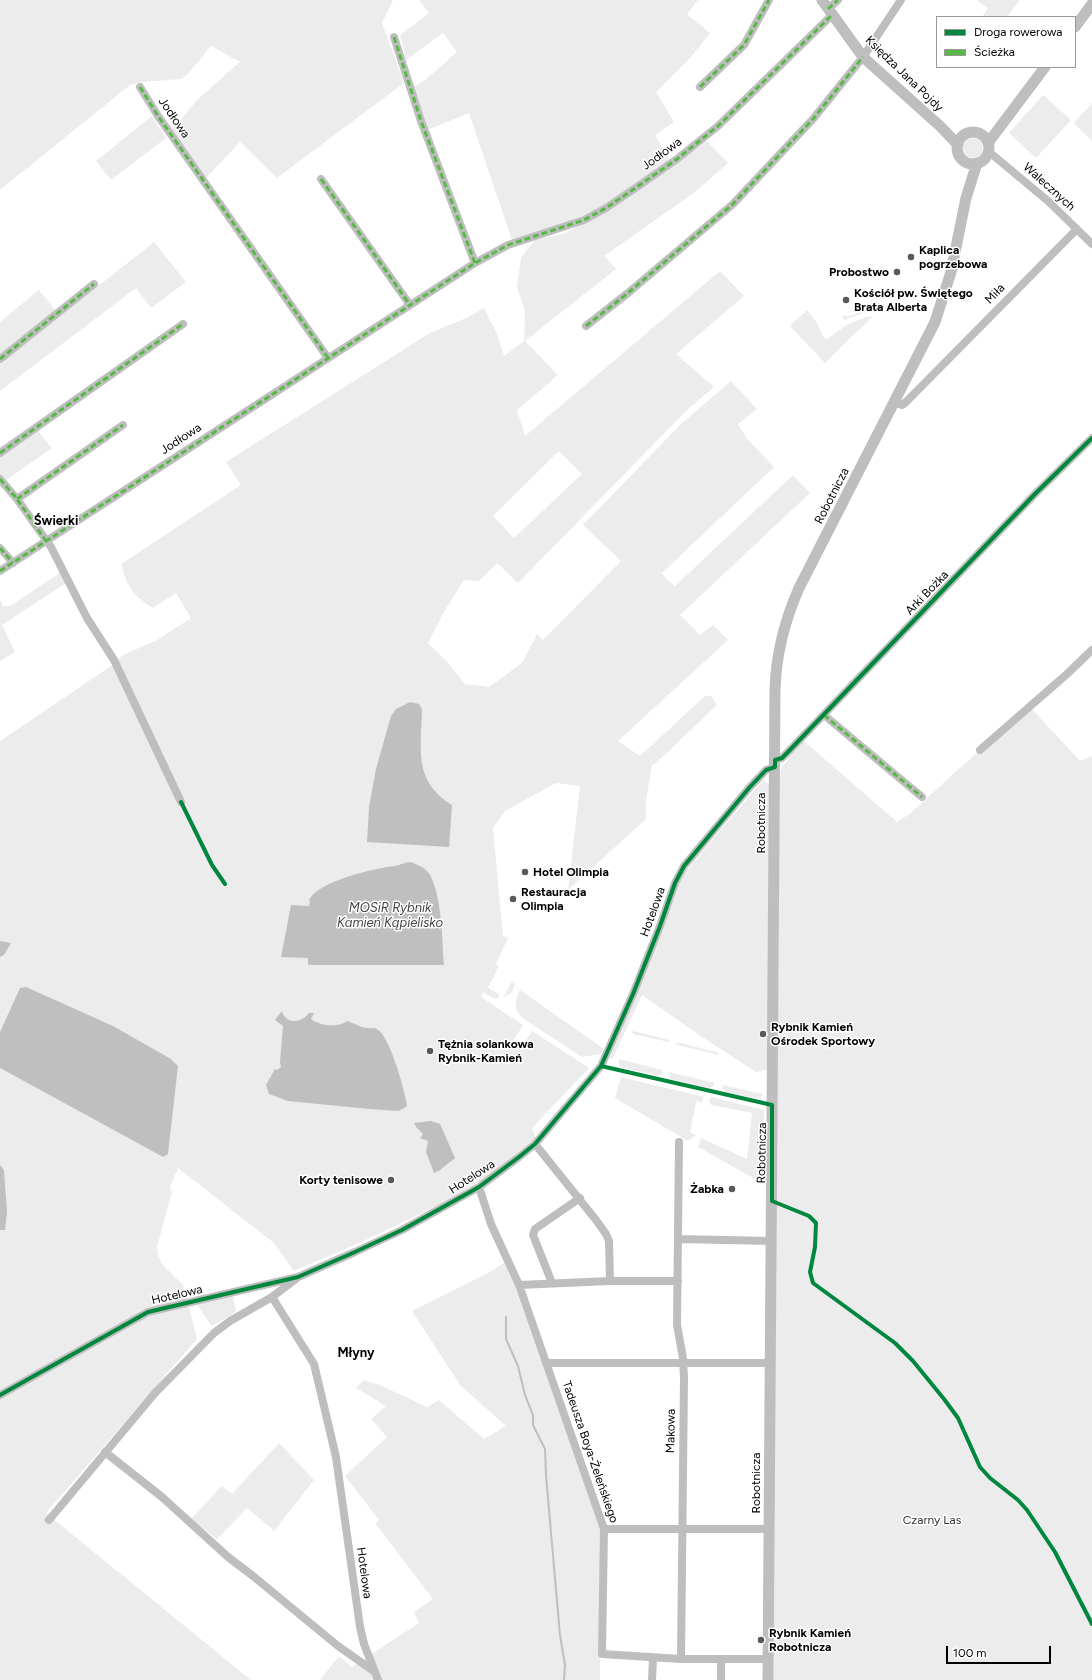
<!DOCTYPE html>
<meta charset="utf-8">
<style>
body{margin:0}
#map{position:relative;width:1092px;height:1680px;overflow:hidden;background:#fff;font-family:Figtree,sans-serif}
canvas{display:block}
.legend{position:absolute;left:936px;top:16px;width:140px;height:52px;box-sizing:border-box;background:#fff;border:1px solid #999;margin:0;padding:5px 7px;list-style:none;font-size:12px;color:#000}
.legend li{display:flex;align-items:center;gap:8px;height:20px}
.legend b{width:20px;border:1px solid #999}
.scale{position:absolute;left:946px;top:1646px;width:105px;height:18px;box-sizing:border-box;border:2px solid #000;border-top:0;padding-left:5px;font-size:12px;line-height:14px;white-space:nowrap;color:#000;-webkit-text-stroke:3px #fff;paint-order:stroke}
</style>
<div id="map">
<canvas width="1092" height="1680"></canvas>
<ul class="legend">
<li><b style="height:5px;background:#00873e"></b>Droga rowerowa</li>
<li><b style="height:5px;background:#58b947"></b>Ścieżka</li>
</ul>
<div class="scale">100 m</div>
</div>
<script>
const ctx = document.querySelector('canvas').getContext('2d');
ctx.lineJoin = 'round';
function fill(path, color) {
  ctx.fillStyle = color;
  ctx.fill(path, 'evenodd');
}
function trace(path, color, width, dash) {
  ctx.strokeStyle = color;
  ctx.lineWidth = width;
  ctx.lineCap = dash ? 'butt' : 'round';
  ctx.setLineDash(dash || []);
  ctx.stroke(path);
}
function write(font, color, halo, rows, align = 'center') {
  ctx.font = font + ' Figtree,sans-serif';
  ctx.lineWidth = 3;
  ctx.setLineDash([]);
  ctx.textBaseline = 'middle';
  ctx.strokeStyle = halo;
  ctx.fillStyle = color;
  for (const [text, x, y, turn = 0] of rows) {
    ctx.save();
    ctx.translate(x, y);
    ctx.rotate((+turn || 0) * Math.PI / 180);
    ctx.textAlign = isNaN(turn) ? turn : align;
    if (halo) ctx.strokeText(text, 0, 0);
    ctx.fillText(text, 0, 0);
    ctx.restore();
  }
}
const green = new Path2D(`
 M 0,0 L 393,0 L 382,23 L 404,83 L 277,178 L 240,142 L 206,178 L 172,130 L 197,100 L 240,62 L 211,46 L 188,74 L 181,79 L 142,82 L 130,85 L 0,190 Z
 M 419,0 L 698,0 L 687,14 L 710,33 L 691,57 L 656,92 L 674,122 L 655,135 L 669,160 C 647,175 626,192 603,205 C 575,222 542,229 512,240 L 469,113 L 427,130 L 413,87 L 425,80 L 457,52 L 443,33 L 406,60 L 400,35 L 429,13 Z
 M 976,0 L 1020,0 L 1007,17 L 982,17 L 988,8 Z
 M 1043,95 L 1071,120 L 1036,158 L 1009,133 Z
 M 1092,103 L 1092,141 L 1074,123 Z
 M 152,116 L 166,138 L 111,180 L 96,161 Z
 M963 148a10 10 0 1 1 20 0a10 10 0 1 1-20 0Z
 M 707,141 L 728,163 L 695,192 L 604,256 L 616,269 L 525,341 L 558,375 L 517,410 L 525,436 L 720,271 L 744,296 L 676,354 L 714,387 L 685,412 L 518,583 L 497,563 L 479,581 L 464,580 L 445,610 L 428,643 L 449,664 L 465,684 L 489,687 L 522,663 L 537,634 L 543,640 L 621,561 L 583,525 L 681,424 L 731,381 L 757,409 L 738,424 L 748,440 L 774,467 L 662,573 L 667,580 L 675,586 L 793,475 L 810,493 L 680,615 L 700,635 L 713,625 L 728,640 L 618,741 L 640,756 L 705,696 L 711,696 L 717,705 L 656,763 L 652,765 L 646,800 L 646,819 L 568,890 L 580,786 L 556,783 L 505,811 L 493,828 L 503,936 L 508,938 L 496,964 L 499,966 L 488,988 L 499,994 L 499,998 L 495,999 L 483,992 L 481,997 L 523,1025 L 512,1043 L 521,1048 L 532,1031 L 589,1068 L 532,1128 L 536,1138 L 488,1176 L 439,1205 L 361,1242 L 294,1271 L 274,1243 L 178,1168 L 170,1187 L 172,1192 L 157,1247 L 158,1255 L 162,1264 L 183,1285 L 197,1339 L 46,1513 L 251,1680 L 0,1680 L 0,1229 L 7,1211 L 4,1170 L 0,1165 L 0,1068 L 163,1157 L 171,1059 L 156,1052 L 0,1033 L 0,957 L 5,955 L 0,941 L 0,741 L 111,666 L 123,655 L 157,640 L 191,618 L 176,593 L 153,608 C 131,594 128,588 121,564 L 241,485 L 226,462 L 430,333 L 466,318 L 484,308 L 497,334 L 504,356 L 524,341 L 525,310 L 517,288 L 521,257 L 535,240 L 566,233 L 619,204 ZM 559,451 L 582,474 L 514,538 L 493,516 Z
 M 154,242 L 186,282 L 151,308 L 136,288 L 0,391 L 0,364 Z
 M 39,290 L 57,312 L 0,357 L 0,322 Z
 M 807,310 L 817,323 L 824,338 L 827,339 L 848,324 L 869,316 L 872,317 L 825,363 L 790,326 Z
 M 867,310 L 867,312 L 844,320 L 842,316 L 846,315 L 847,317 Z
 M 38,431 L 52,448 L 5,481 L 0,475 L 0,457 Z
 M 61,572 L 66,583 L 2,625 L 15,652 L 0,661 L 0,600 L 3,606 L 10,606 Z
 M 1030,707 L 1080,761 L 1092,756 L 1092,1680 L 774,1680 L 769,1069 L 756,1072 L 702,1037 L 642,995 L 613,1058 L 609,1059 L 675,889 L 686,871 L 763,780 L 779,791 L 781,769 L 790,757 L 789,754 L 804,741 L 897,822 L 911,813 L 953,774 Z
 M 512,981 L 515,984 L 512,992 L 503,998 Z
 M 520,990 L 604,1049 L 600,1054 L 582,1057 L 521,1017 C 513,1007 515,1001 520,990 Z
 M 633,1031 L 669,1040 L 669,1042 L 633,1034 L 632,1032 Z
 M 677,1042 L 719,1053 L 719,1055 L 677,1045 L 676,1044 Z
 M 619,1059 L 662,1070 L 662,1074 L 658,1076 L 621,1067 L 619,1065 Z
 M 669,1072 L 715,1083 L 712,1087 L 709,1088 L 670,1079 Z
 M 621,1077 L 704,1097 L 702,1102 L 697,1101 L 696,1103 L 690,1132 L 696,1135 L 688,1141 L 615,1098 Z
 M 722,1085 L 764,1094 L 760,1098 L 753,1098 L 725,1092 L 723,1089 Z
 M 711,1097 L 764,1110 L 765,1175 L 764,1184 L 698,1147 L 701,1138 L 747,1159 L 752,1113 L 711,1105 L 709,1101 Z
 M 504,1263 L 515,1287 L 600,1529 L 600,1680 L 320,1680 L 339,1656 L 352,1667 L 419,1623 L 414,1612 L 433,1599 L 375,1523 L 379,1520 L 345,1476 L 387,1437 L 371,1419 L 386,1406 L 356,1388 L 364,1380 L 380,1385 L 427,1407 L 439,1400 L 484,1439 L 506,1426 L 460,1385 L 412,1311 L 488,1273 Z
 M 233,1296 L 236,1312 L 212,1326 L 210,1324 L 198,1306 L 199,1304 Z
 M 279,1443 L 314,1480 L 274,1531 L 247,1508 L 217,1539 L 191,1519 L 222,1486 L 232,1494 Z`);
const water = new Path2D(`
 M 410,702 L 419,704 L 422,709 C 421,749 413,781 452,805 L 449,847 L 367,842 L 369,807 L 376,769 L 391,716 L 396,709 Z
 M 410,862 C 417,864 426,868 430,875 C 442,897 442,940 444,965 L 308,965 L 308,958 L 281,957 L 291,905 L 309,906 L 310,902 L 309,900 C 318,881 375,868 395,866 C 400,865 405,862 410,862 Z
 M 0,941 L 11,943 L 4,955 L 0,957 Z
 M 26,987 L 113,1026 L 171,1059 L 178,1066 L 168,1154 L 163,1157 L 0,1068 L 0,1032 L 20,988 Z
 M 282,1011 C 286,1025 302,1023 309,1013 L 314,1013 L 311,1019 C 320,1026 339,1028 347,1021 C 354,1023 361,1028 368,1028 C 371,1029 374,1027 377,1029 C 390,1036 405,1091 407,1106 L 399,1111 L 369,1109 L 288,1101 L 269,1094 L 266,1085 L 275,1069 L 277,1070 L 281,1067 L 280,1062 L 283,1026 L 275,1020 Z
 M 431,1121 L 440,1124 L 455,1158 L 440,1170 L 434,1173 L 426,1152 L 428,1141 L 420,1138 L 423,1134 L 416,1127 L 414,1123 Z
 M 0,1165 L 4,1170 L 7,1211 L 5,1230 L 0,1230 Z`);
const stream = new Path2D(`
 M 506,1317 L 506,1339 L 518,1366 L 525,1395 L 533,1415 L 533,1425 L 545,1449 L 546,1475 L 554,1567 L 560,1635 L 565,1665 L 564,1680`);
const minor = new Path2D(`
 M 828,9 L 838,0
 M 394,37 L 421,121 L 475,263
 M 140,87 L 158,116 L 328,358
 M 700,87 L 744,45 L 769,0
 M 988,151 L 1048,201 L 1092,244
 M 321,179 L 410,305
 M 586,326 L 628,293 L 733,204 L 813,119 L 863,57 L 901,0
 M 0,359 L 94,284
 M 895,402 L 902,405 L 906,402 L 1077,229
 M 0,453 L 183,324
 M 0,479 L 17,499 L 51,547 L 87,618 L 114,660 L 181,802
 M 17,499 L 123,425
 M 0,548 L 13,563
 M 0,571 L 475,263 L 508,245 L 584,220 L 606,208 L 634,189 L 677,159 L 718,126 L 832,15
 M 824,715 L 922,797
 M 980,750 L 1067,674 L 1092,650
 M 775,760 L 782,758 L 787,753 L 1035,494 L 1092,438
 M 679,1142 L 677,1325 L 683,1358 L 684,1378 L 681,1659 L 721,1659 L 721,1680
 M 535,1144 L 596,1220 L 606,1234 L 609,1241 L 610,1281 L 519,1285 L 604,1529 L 602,1654 L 681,1659
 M 479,1187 L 491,1224 L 519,1285
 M 678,1239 L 771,1241
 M 610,1281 L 678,1281
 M 552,1283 L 533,1235 L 535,1229 L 580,1198
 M 272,1297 L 314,1364 L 336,1457 L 360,1627 L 364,1644 L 378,1680
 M 546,1363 L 770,1363
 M 0,1395 L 148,1312 L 298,1277 L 355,1252 L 402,1230 L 479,1187 L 519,1157 L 535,1144 L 601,1066 L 633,994 L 660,926 L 675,883 L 684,866 L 749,788 L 766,770 L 775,767
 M 105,1452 L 162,1497 L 228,1557 L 253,1576 L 338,1646 L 375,1672
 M 49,1520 L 155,1393 L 214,1333 L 230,1321 L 272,1297 L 297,1278
 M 604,1529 L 769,1529
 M 721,1659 L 768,1659
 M 652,1680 L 653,1658`);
const tertiary = new Path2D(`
 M 822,0 L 863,57 L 941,127 L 958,145
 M 1075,27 L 1092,4
 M957 148a16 16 0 1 1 32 0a16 16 0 1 1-32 0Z
 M 988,143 L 1045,67
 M 768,1680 L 775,690 C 776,653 784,622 799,588 L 935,322 L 951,272 L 966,198 L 977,163`);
const quiet = new Path2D(`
 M 828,9 L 838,0
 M 394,37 L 421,121 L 475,263
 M 140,87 L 158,116 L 328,358
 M 700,87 L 744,45 L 769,0
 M 321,179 L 410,305
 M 586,326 L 628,293 L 733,204 L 813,119 L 863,57
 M 0,359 L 94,284
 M 0,453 L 183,324
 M 0,479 L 17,499 L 46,541
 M 17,499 L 123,425
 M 0,548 L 13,563
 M 0,571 L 475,263 L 508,245 L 584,220 L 606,208 L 634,189 L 677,159 L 718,126 L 832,15
 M 824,715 L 922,797`);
const cycleway = new Path2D(`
 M 181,802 L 212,865 L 225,884
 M 601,1066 L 772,1105 L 772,1201 L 809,1216 L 816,1223 L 815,1247 L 810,1272 L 813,1283 L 895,1343 L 913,1361 L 944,1399 L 958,1418 L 980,1467 L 990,1478 L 1018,1500 L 1027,1510 L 1055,1552 L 1092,1624
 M 0,1395 L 148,1312 L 298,1277 L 355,1252 L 402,1230 L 479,1187 L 519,1157 L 535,1144 L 601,1066 L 633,994 L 660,926 L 675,883 L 684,866 L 749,788 L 766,770 L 775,767 L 775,760 L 782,758 L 787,753 L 1035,494 L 1092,438`);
const markers = [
 [911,257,4,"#595959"],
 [897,272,4,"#595959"],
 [846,300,4,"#595959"],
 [525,872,4,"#595959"],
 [513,899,4,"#595959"],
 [763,1034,4,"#595959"],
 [430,1051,4,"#595959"],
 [391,1180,4,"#595959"],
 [732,1189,4,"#595959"],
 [761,1640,4,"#595959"]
];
const streetNames = [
 ["Księdza Jana Pojdy",904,74,44],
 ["Jodłowa",174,118,56],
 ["Jodłowa",662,154,-36],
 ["Walecznych",1049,187,42],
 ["Miła",995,294,-46],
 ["Jodłowa",181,439,-33],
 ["Robotnicza",832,496,-63],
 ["Arki Bożka",927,593,-46],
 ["Robotnicza",761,823,-90],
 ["Hotelowa",653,912,-70],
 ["Robotnicza",762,1153,-89],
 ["Hotelowa",472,1177,-33],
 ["Hotelowa",177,1295,-13],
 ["Makowa",671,1431,-89],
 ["Tadeusza Boya-Żeleńskiego",590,1452,71],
 ["Robotnicza",756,1483,-90],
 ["Hotelowa",364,1573,82]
];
const poiNames = [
 ["Kaplica",919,250],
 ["pogrzebowa",919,264],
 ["Probostwo",889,272,"right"],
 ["Kościół pw. Świętego",854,293],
 ["Brata Alberta",854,307],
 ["Hotel Olimpia",533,872],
 ["Restauracja",521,892],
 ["Olimpia",521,906],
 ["Rybnik Kamień",771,1027],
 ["Ośrodek Sportowy",771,1041],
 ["Tężnia solankowa",438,1044],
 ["Rybnik-Kamień",438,1058],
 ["Korty tenisowe",383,1180,"right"],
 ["Żabka",724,1189,"right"],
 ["Rybnik Kamień",769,1633],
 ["Robotnicza",769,1647]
];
const parkNames = [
 ["Czarny Las",932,1520]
];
const neighbourhoodNames = [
 ["Świerki",56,521],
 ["Młyny",356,1353]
];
const waterNames = [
 ["MOSiR Rybnik",390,908],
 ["Kamień Kąpielisko",390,923]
];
fill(green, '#ececec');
fill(water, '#bfbfbf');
trace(stream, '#bfbfbf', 2);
trace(minor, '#bebebe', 8);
trace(tertiary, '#bebebe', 11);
trace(quiet, '#58b947', 3, [6, 3]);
trace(cycleway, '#00873e', 4);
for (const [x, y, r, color] of markers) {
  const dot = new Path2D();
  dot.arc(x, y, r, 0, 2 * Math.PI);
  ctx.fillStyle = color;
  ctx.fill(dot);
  trace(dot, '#fff', 1.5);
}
write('12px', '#000', '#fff', streetNames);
write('bold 12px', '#000', '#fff', poiNames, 'left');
write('12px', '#333', '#fff', parkNames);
write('bold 13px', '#000', '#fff', neighbourhoodNames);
write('italic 13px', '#444', '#fff', waterNames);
</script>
